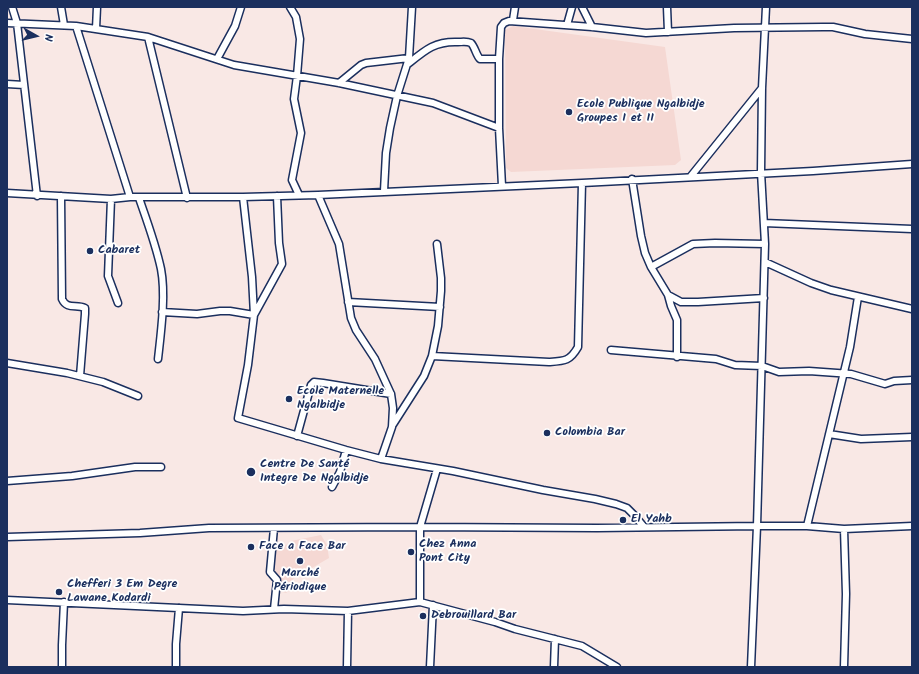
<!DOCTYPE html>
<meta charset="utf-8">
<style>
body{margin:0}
#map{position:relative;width:919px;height:674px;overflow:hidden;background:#f9e8e5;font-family:Kalam,sans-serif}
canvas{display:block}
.frame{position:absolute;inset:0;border:8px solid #1b2f5e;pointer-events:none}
.north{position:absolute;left:16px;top:16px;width:40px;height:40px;-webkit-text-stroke:3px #fff;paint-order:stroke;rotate:98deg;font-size:11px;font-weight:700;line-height:16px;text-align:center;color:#1b2f5e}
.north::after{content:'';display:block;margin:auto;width:14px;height:18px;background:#1b2f5e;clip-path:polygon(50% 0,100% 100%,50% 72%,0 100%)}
</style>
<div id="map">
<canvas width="919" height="674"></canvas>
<div class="frame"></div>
<div class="north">N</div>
</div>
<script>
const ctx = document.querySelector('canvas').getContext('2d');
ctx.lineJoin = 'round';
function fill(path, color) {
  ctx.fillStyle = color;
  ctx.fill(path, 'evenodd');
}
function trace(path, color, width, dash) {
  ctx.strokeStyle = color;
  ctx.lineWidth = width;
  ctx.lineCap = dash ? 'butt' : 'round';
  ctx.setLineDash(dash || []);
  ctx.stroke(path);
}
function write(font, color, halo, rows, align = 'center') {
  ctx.font = font + ' Kalam,sans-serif';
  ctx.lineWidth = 3.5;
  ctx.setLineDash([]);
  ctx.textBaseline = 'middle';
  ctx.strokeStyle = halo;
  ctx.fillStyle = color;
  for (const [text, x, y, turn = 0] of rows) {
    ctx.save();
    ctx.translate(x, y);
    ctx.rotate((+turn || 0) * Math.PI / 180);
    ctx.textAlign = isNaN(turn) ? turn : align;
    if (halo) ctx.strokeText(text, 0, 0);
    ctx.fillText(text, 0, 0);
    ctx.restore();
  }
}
const built = new Path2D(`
 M 513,26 L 665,47 L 681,160 L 675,165 L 511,172 L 506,168 L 505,30 Z
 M 321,535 L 327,545 L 329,558 L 293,579 L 289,591 L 286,593 L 279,591 L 280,580 L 275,572 L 276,549 L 286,545 L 291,541 Z`);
const minor = new Path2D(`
 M 12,7 L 17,23 L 37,196
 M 61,7 L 64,25
 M 290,7 L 296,17 L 300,39 L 297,76 L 294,99 L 301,133 L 292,180 L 299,195
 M 582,7 L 592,27
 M 667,7 L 668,32
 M 513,20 L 515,7
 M 7,23 L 76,26 L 148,37 L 234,65 L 339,83 L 433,103 L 499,128
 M 567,25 L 572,7
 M 76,26 L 130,197
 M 96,29 L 97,7
 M 148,37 L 187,198
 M 217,59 L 235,26 L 241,7
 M 408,64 C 425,50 435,41 458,42 C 462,42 467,41 471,43 C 475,47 476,55 480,59 L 499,59
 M 339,83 L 361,65 L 366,63 L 409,58
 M 7,84 L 24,85
 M 691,176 L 762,88
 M 632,179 L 641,236 L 645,253 L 651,267 L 668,295 L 671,306 L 677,320 L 677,357
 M 502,186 L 499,128 L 499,59 L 501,27 L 504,23 L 509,21 L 592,27 L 646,33 L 734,28 L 823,27 L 833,27 L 865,34 L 912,39
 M 384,191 L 386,153 L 390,128 L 397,96 L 409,58 L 412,7
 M 7,193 L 111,199 L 130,197 L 243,197 L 318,195 L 582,183 L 813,171 L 912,164
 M 318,195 L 339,244 L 351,318 L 356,330 L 375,359 L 391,394 L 393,408 L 392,427 L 381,459
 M 61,196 L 62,299 C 67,310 76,304 85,308 L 85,314 L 80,376
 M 243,197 L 252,277 L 254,315 L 248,365 L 238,418 L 346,450 L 381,459 L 453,471 L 543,490 L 595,499 L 616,504 L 627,508 L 634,515 L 644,527
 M 139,198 C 147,221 156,245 161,269 C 166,295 161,332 158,359
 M 111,199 L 108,276 L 118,303
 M 764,223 L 912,229
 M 765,262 L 811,283 L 831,290 L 912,309
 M 651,267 L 693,244 L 715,243 L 765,244
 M 668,295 L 681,302 L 698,302 L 764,298
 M 348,302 L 440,307
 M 162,312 L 197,314 L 220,311 L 230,311 L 254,315 L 282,264 L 279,243 L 277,196
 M 611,350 L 716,359 L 735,365 L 762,366 L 779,372 L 809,371 L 851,374 L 885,384 L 894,381 L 912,380
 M 432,356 L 549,362 C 565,361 570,361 578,347 L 582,183
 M 7,363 L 67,373 L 103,382 L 138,396
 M 392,426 L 424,376 L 432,356 L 438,326 L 441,291 L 441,278 L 437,244
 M 829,434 L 861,439 L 912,437
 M 297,436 L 311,385 L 314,382 L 323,383 L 391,394
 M 7,481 L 72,476 L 135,467 L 161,467
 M 332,487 L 340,472 L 346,450
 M 807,526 L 850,347 L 858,297
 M 274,528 L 270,572 L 277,580 L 274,609
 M 844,529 L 846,594 L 844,667
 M 7,537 L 140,533 L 209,528 L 420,527 L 597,528 L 757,526 L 807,526 L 844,529 L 912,526
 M 7,600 L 243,611 L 284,609 L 348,611 L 420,602 L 420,527 L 437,469
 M 420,602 L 495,622 L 515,629 L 582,646 L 617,667
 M 62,667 L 62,645 L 64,602
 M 176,667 L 176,644 L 179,608
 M 347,667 L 348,611
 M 430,667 L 433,605
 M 554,667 L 555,639
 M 751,667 L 757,526 L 765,244 L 761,172 L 762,88 L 766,7`);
const markers = [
 [569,112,4,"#1b2f5e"],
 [90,251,4,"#1b2f5e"],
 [289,399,4,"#1b2f5e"],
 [547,433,4,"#1b2f5e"],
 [251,472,5,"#1b2f5e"],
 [623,520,4,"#1b2f5e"],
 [251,547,4,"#1b2f5e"],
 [411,552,4,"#1b2f5e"],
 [300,561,4,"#1b2f5e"],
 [59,592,4,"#1b2f5e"],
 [423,616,4,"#1b2f5e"]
];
const poiNames = [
 ["Ecole Publique Ngalbidje",577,105],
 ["Groupes I et II",577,119],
 ["Cabaret",98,251],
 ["Ecole Maternelle",297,392],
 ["Ngalbidje",297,406],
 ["Colombia Bar",555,433],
 ["Centre De Santé",260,465],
 ["Integre De Ngalbidje",260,479],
 ["El Yahb",631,520],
 ["Chez Anna",419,545],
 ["Pont City",419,559],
 ["Face a Face Bar",259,547],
 ["Marché",300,574,"center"],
 ["Périodique",300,588,"center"],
 ["Chefferi 3 Em Degre",67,585],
 ["Lawane Kodardi",67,599],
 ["Debrouillard Bar",431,616]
];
fill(built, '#f5d8d3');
trace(minor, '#1b2f5e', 9);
trace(minor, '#fff', 6);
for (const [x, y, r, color] of markers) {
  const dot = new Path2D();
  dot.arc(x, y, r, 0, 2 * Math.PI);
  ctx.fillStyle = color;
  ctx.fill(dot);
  trace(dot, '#fff', 1.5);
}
write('bold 12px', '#1b2f5e', '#fff', poiNames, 'left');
</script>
